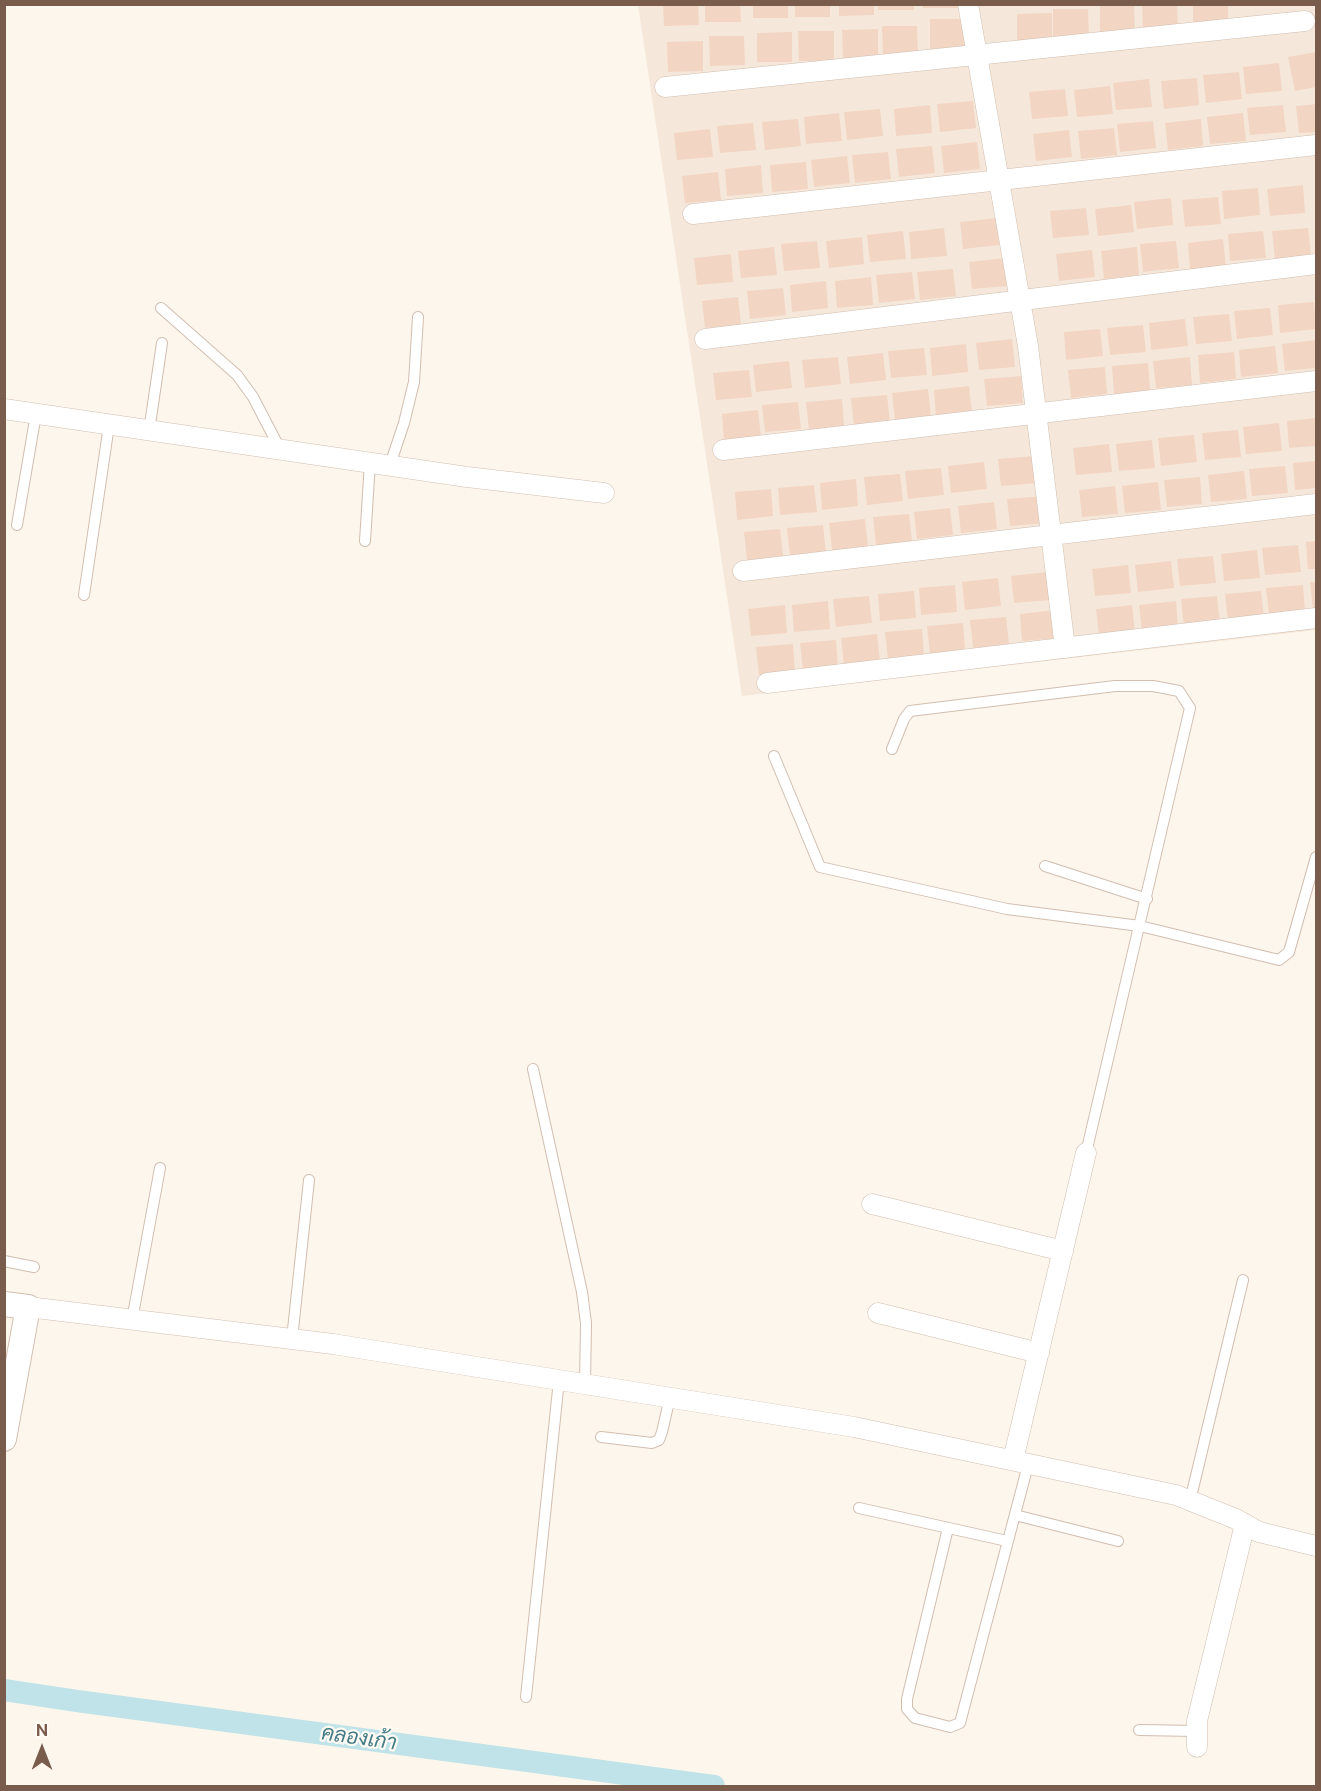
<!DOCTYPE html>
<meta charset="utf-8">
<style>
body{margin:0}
#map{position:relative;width:1321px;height:1791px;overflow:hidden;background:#fdf6ec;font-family:"Public Sans",sans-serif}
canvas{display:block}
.frame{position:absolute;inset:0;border:6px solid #7a5c4d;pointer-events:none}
.north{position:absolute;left:12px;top:1719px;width:60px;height:60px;-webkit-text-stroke:4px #fffaf3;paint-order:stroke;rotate:0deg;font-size:16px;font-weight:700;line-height:24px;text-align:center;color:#7a5c4d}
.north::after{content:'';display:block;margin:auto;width:21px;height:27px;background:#7a5c4d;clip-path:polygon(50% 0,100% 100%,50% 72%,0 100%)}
</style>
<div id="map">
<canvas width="1321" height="1791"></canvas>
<div class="frame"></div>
<div class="north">N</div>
</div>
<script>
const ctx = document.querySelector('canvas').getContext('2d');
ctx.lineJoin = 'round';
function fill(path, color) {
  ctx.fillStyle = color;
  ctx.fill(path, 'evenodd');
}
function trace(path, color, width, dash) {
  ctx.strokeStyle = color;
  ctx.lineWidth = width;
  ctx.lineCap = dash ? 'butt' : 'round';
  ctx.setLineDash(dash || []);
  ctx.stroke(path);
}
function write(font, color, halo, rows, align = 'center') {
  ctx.font = font + ' "Public Sans",Sarabun,sans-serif';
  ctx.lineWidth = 4.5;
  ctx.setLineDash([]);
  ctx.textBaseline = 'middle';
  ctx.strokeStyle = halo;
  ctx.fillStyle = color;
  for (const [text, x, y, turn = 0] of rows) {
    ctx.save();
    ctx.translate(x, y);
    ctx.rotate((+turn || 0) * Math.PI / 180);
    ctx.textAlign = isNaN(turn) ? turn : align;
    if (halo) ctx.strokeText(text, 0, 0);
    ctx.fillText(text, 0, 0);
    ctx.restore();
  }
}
const residential = new Path2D(`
 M 638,5 L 1316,5 L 1316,630 L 742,696 Z`);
const canal = new Path2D(`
 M 4,1690 L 77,1701 L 714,1786`);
const building = new Path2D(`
 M 663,4 L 698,4 L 699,25 L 664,26 Z
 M 705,4 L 740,4 L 741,22 L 705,22 Z
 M 753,4 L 788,4 L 788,18 L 753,18 Z
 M 795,4 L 830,4 L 830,17 L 795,17 Z
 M 839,4 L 874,4 L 874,15 L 839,16 Z
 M 878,4 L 914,4 L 914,10 L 878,10 Z
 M 923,4 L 958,4 L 958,8 L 923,8 Z
 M 1100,4 L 1134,4 L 1135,33 L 1100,34 Z
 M 1142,4 L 1177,4 L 1178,31 L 1143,31 Z
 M 1193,4 L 1228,4 L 1228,25 L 1193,25 Z
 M 1053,9 L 1088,9 L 1089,38 L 1053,39 Z
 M 1052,13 L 1052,43 L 1017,44 L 1017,14 Z
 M 930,19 L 965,19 L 965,48 L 930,49 Z
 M 882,26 L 917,26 L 918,55 L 883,56 Z
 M 878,29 L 878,59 L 843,60 L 842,30 Z
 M 798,31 L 834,31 L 834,61 L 799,61 Z
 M 792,32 L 792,62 L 757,62 L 757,33 Z
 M 709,36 L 744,36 L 745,65 L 710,66 Z
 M 703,41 L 703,71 L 668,72 L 667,42 Z
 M 1316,52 L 1316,87 L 1295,91 L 1288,57 Z
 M 1279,63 L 1282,91 L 1246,94 L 1243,67 Z
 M 1239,72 L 1242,99 L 1206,103 L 1203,75 Z
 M 1197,78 L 1199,105 L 1164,109 L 1161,81 Z
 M 1149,79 L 1152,107 L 1116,110 L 1113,83 Z
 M 1110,86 L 1113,114 L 1077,117 L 1074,90 Z
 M 1065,89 L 1068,116 L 1032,119 L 1029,92 Z
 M 973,101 L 976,128 L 940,132 L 937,104 Z
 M 1316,104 L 1316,132 L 1299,133 L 1296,106 Z
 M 930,105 L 932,133 L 896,136 L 894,109 Z
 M 1283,105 L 1286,132 L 1250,135 L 1247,108 Z
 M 880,109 L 883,136 L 847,140 L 844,112 Z
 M 839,113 L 842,141 L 806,144 L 804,117 Z
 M 1243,113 L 1246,141 L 1210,144 L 1207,117 Z
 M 798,119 L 801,146 L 765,150 L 762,122 Z
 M 1201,119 L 1203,146 L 1168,150 L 1165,123 Z
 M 1153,121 L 1156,148 L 1120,152 L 1117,124 Z
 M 753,123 L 756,150 L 720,153 L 717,126 Z
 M 1114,128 L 1117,155 L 1081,159 L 1078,131 Z
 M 710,129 L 713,157 L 677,160 L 674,133 Z
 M 1069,130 L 1072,157 L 1036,161 L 1033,134 Z
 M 977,142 L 980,169 L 944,173 L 941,146 Z
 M 932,146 L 935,173 L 899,177 L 896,149 Z
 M 888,152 L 891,179 L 855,183 L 852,155 Z
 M 847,156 L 850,183 L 814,187 L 811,160 Z
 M 806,162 L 808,189 L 772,192 L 770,165 Z
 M 761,165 L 763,193 L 727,196 L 725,169 Z
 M 718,172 L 721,200 L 685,203 L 682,176 Z
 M 1303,185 L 1305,213 L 1270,216 L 1267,189 Z
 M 1258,188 L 1260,215 L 1224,219 L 1222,191 Z
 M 1218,197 L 1221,224 L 1185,227 L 1182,200 Z
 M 1171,198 L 1173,225 L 1137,229 L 1134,202 Z
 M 1131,205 L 1134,232 L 1098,236 L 1095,209 Z
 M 1086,208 L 1089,235 L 1053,238 L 1050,211 Z
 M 997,218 L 999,245 L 963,249 L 960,222 Z
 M 944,228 L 947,256 L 911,259 L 909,232 Z
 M 1308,228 L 1311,255 L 1275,259 L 1272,231 Z
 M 903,231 L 906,259 L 870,262 L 867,235 Z
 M 1263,231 L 1266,258 L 1230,261 L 1228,234 Z
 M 862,237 L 864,264 L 829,268 L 826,241 Z
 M 1223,239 L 1226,267 L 1190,270 L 1188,243 Z
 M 817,241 L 820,268 L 784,271 L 781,244 Z
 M 1176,241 L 1179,268 L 1143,272 L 1140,244 Z
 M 774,247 L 777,275 L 741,278 L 738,251 Z
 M 1137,247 L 1139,275 L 1104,279 L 1101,251 Z
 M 1092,250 L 1095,277 L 1059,281 L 1056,254 Z
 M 731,254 L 733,282 L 697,285 L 694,258 Z
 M 1005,258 L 1008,286 L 972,289 L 969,262 Z
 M 953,269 L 956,296 L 920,300 L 917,272 Z
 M 912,272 L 915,299 L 879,303 L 876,275 Z
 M 871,277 L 873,305 L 837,308 L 835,281 Z
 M 826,281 L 828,308 L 792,312 L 790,285 Z
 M 783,288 L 786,315 L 750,319 L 747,291 Z
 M 738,297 L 741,324 L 705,328 L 702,301 Z
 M 1314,302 L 1316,329 L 1280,333 L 1278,305 Z
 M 1270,308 L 1273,335 L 1237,339 L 1234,311 Z
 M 1229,314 L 1232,341 L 1196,344 L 1193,317 Z
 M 1185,319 L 1188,346 L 1151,350 L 1149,323 Z
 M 1143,325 L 1146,352 L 1110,355 L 1107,328 Z
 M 1100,329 L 1103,356 L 1066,360 L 1064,332 Z
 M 1012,339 L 1015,367 L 979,370 L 976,343 Z
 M 1316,340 L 1316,368 L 1285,371 L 1282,344 Z
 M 966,344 L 968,372 L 932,376 L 930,348 Z
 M 1275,346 L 1278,373 L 1241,377 L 1239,350 Z
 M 924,348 L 927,375 L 891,378 L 888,351 Z
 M 1234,352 L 1236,379 L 1200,383 L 1198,355 Z
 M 883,353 L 886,380 L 850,384 L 847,357 Z
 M 838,357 L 841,384 L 805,388 L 802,360 Z
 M 1190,357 L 1192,385 L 1156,388 L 1153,361 Z
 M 789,361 L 792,388 L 756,392 L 753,365 Z
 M 1148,363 L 1150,390 L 1114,394 L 1112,366 Z
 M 1105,367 L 1107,394 L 1071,398 L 1068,370 Z
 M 749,370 L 752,397 L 716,400 L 713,373 Z
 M 1021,376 L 1023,403 L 987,406 L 984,379 Z
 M 969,386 L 972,414 L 936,417 L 934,390 Z
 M 928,389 L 931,417 L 895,420 L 892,393 Z
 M 887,395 L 890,422 L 854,426 L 851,398 Z
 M 842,399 L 844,426 L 809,430 L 806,402 Z
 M 798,402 L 801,429 L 765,432 L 762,405 Z
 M 758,410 L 761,437 L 724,441 L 722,414 Z
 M 1316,418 L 1316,446 L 1289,448 L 1287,421 Z
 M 1279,423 L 1282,451 L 1246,454 L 1243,427 Z
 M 1238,430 L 1241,457 L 1205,460 L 1202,433 Z
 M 1194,435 L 1197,462 L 1161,466 L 1158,438 Z
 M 1152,440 L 1155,468 L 1119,471 L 1116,444 Z
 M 1109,444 L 1112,472 L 1076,475 L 1073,448 Z
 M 1034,456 L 1037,483 L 1001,486 L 998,459 Z
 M 1316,461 L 1316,488 L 1295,490 L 1293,463 Z
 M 984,462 L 987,489 L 951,493 L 948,466 Z
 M 1285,466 L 1288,493 L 1252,496 L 1249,469 Z
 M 941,468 L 944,495 L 908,499 L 905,471 Z
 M 1244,471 L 1247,499 L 1211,502 L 1208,475 Z
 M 900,474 L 903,501 L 867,505 L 864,477 Z
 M 1200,477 L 1202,504 L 1167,507 L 1164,480 Z
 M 856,479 L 858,506 L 822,510 L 820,483 Z
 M 1158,482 L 1161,510 L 1125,513 L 1122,486 Z
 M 814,485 L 817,512 L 780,515 L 778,488 Z
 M 1115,486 L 1118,514 L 1082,517 L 1079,490 Z
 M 771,489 L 773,516 L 737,520 L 735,492 Z
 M 1043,496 L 1046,523 L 1010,526 L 1007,499 Z
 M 994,502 L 997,529 L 961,533 L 958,506 Z
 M 950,508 L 953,535 L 917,539 L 914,512 Z
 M 909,514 L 912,541 L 876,545 L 873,517 Z
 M 865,519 L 868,547 L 832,550 L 829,523 Z
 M 823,525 L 826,552 L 790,556 L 787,528 Z
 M 780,529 L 783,556 L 747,560 L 744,532 Z
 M 1316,541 L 1316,569 L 1308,569 L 1306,542 Z
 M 1298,545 L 1301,572 L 1265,575 L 1262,548 Z
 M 1257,550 L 1260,578 L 1224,581 L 1221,554 Z
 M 1213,556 L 1216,583 L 1180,586 L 1177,559 Z
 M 1171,561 L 1174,588 L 1138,592 L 1135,565 Z
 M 1128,565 L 1131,593 L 1095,596 L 1092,569 Z
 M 1048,572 L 1050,600 L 1014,603 L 1011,576 Z
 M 998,578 L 1001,606 L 965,610 L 962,582 Z
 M 1310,582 L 1316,582 L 1316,609 L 1313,610 Z
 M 955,585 L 957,612 L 921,615 L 919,588 Z
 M 1303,585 L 1305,612 L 1269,615 L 1266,588 Z
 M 914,591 L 916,618 L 880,621 L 878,594 Z
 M 1261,591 L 1264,618 L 1228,621 L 1225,594 Z
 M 869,596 L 872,623 L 836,627 L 833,599 Z
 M 1217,596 L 1220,623 L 1184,627 L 1181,599 Z
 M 828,601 L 830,629 L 794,632 L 792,605 Z
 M 1176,601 L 1178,629 L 1142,632 L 1139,605 Z
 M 785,605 L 787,633 L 751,636 L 748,609 Z
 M 1132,605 L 1135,633 L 1099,636 L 1096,609 Z
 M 1056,610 L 1059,638 L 1022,641 L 1020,614 Z
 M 1006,617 L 1009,644 L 973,648 L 970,620 Z
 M 963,623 L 965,650 L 930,654 L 927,626 Z
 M 922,629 L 924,656 L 888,659 L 885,632 Z
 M 877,634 L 880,661 L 844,665 L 841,638 Z
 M 836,640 L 838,667 L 803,671 L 800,643 Z
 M 793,644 L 795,671 L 759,675 L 756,647 Z`);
const service = new Path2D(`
 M 161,308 L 237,375 L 253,397 L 280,449
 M 149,431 L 162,343
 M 390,465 L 404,423 L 414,382 L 418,317
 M 17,525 L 36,414
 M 365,541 L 370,462
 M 84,595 L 109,425
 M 892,749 L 904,719 L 910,711 L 1115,686 L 1153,686 L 1179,691 L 1190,708 L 1086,1153
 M 774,756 L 820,867 L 1007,909 L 1140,926 L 1279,960 L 1289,952 L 1316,857
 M 1045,866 L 1147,899
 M 533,1069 L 582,1292 L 586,1323 L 585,1384
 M 4,1261 L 34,1267
 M 132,1320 L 160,1168
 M 292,1339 L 309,1180
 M 601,1437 L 652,1443 L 659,1440 L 662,1432 L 670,1397
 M 1190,1501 L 1243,1280
 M 859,1508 L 1007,1541
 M 1015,1515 L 1118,1541
 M 948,1528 L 907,1699 L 907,1709 L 915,1718 L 950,1727 L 960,1723 L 1028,1465
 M 526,1697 L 559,1380
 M 1139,1730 L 1196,1731`);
const minor = new Path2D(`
 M 968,4 L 1028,346 L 1065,648
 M 665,87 L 1305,21
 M 693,214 L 1316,145
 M 705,339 L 1316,264
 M 4,409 L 467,477 L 604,493
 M 723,450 L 1316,381
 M 743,571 L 1316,504
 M 767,683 L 1316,618
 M 872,1204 L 1063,1251
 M 28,1307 L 333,1344 L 854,1427 L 1176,1495 L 1236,1519 L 1259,1532 L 1316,1546
 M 878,1313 L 1039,1353
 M 1013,1460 L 1086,1153
 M 1197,1747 L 1197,1721 L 1245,1524`);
const tertiary = new Path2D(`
 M 4,1304 L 28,1307 L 4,1439`);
const waterNames = [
 ["คลองเก้า",359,1738,8]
];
fill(residential, '#f5e8da');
trace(canal, '#bfe3e8', 22);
fill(building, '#f3d5c3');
trace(service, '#d1beb0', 12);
trace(minor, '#d1beb0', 21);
trace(tertiary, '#d1beb0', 26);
trace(service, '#fff', 10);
trace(minor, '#fff', 20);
trace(tertiary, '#fff', 24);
write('italic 21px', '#437c86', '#fffaf3', waterNames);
</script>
